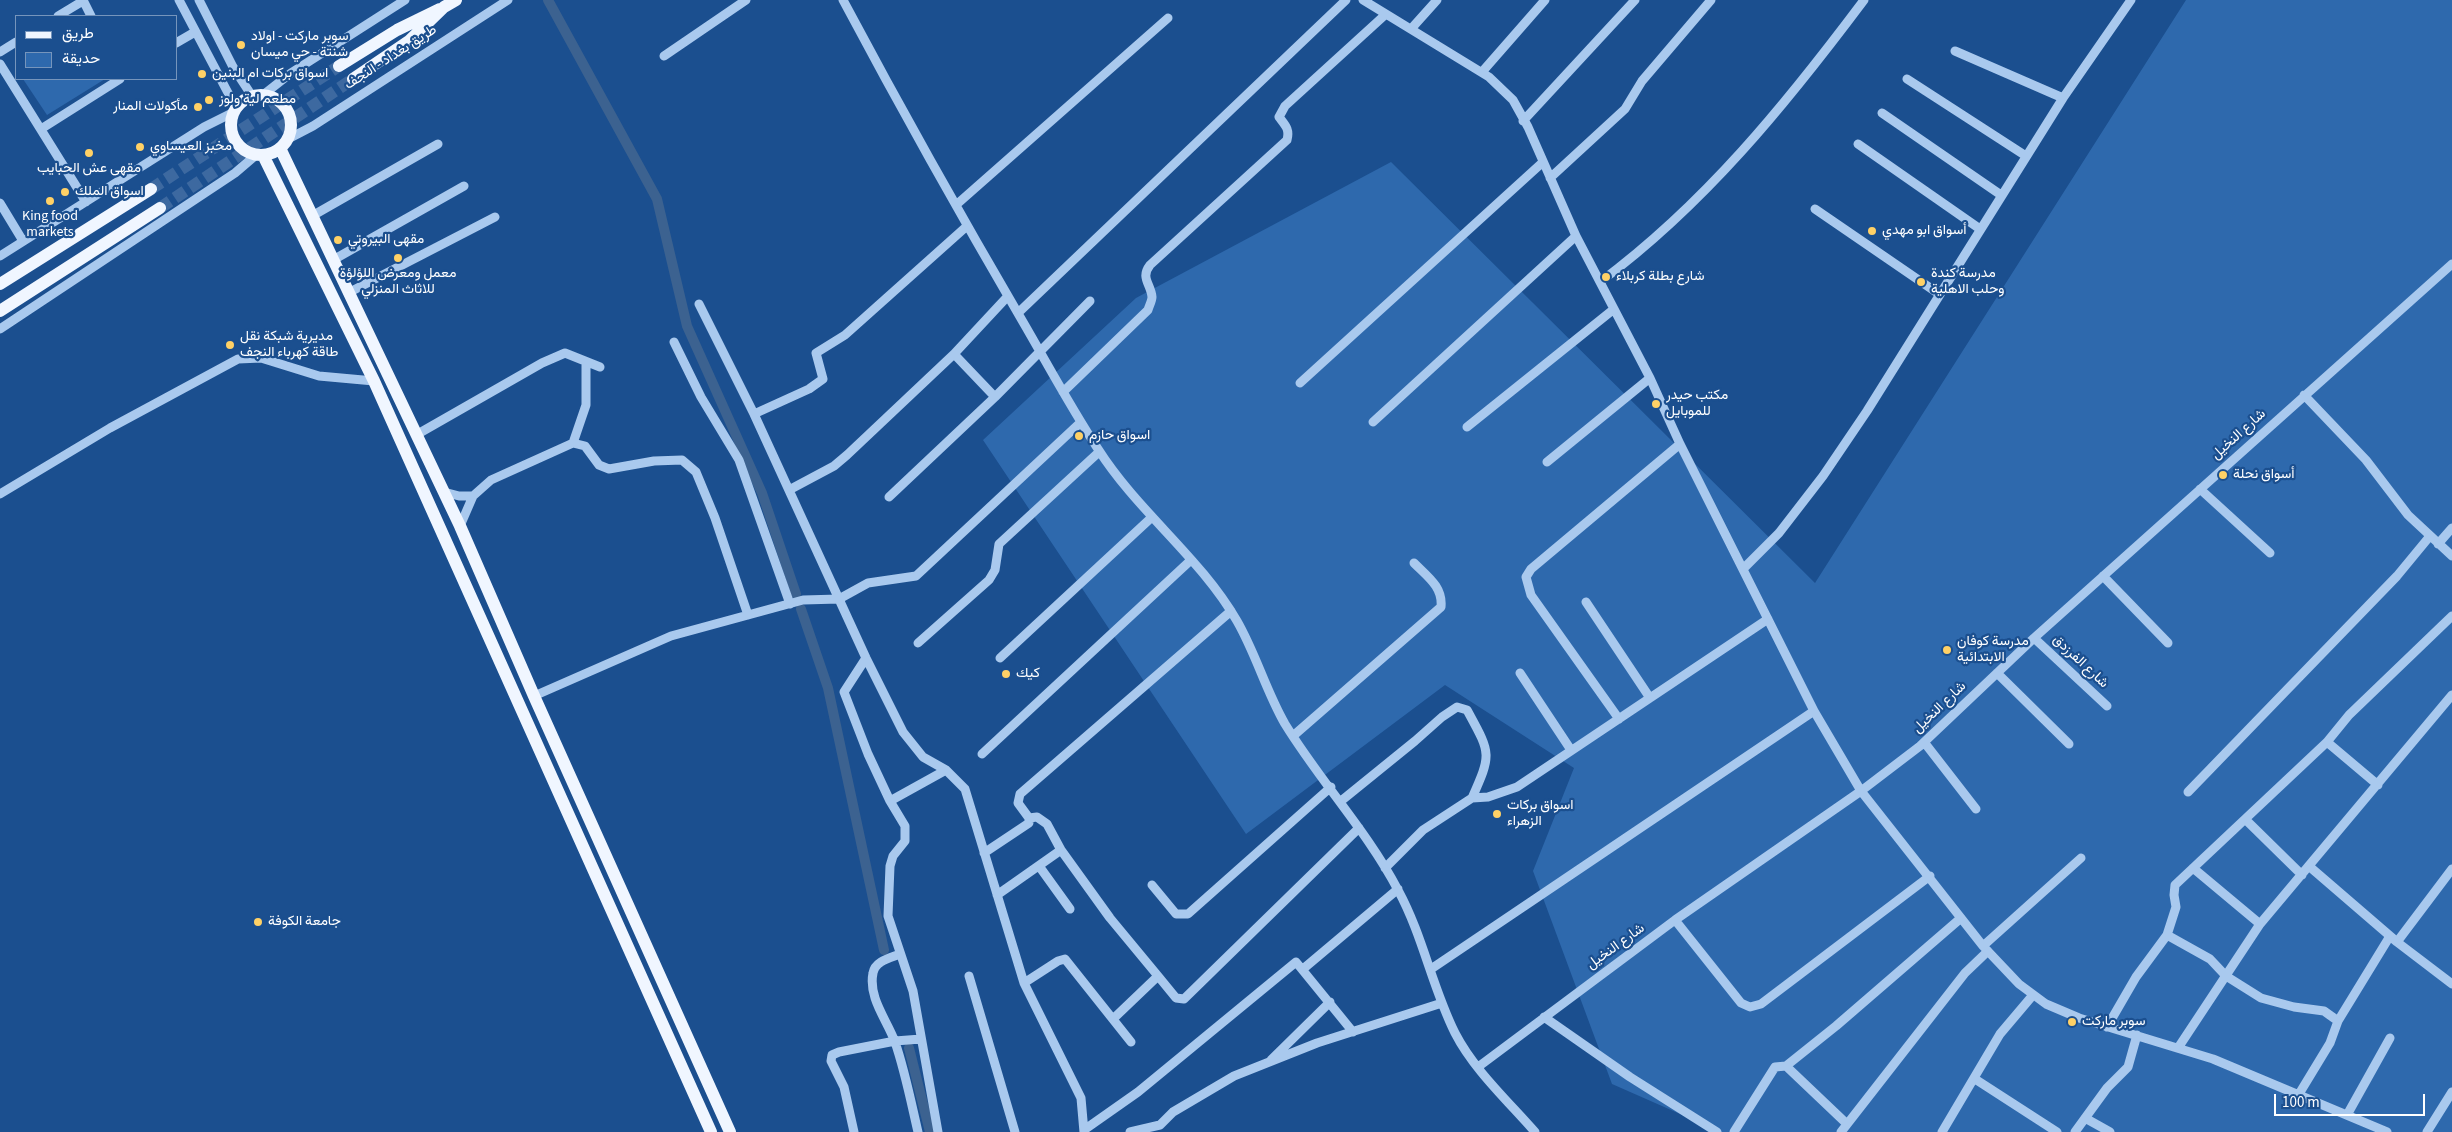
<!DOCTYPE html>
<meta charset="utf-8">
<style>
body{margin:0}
#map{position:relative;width:2452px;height:1132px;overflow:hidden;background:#1b4f8f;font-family:"Source Sans 3",Vazirmatn,sans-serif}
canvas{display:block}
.legend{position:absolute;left:15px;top:15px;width:162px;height:65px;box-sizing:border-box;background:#1b4f8f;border:1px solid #7695bc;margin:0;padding:6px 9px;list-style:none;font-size:15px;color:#fff}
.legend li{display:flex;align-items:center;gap:10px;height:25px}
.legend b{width:25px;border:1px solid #7695bc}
.scale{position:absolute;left:2274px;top:1094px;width:151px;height:22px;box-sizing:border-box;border:2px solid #fff;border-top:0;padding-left:6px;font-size:15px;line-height:18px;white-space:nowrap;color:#fff;-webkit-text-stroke:4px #1b4f8f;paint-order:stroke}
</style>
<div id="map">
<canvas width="2452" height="1132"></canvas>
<ul class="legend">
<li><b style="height:6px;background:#f0f6ff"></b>طريق</li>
<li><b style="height:14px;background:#2e69ad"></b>حديقة</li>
</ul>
<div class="scale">100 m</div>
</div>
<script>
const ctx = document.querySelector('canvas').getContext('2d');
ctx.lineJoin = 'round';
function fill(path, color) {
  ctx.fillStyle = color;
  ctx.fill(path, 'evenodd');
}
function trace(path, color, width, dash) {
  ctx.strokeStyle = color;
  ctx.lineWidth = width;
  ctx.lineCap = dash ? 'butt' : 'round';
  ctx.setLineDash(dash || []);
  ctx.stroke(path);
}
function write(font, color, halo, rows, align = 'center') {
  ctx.font = font + ' "Source Sans 3",Vazirmatn,sans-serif';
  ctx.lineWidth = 4.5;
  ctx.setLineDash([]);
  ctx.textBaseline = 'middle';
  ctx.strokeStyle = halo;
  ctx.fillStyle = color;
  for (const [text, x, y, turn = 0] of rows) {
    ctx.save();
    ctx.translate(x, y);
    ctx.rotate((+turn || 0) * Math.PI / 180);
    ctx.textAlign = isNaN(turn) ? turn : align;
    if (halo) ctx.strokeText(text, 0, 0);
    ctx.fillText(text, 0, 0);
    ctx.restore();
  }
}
const green = new Path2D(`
 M 2186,0 L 2452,0 L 2452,1132 L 1721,1132 L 1612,1084 L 1533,871 L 1574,768 L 1445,685 L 1246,834 L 983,440 L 1136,298 L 1391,162 L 1815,583 Z
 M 23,79 L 105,79 L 47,115 Z`);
const canal = new Path2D(`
 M 548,0 L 657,199 L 687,326 L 762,493 L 796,594
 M 801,609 L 828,688 L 884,950
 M 909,1048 L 930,1132`);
const majorTunnel = new Path2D(`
 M 151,189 L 339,66
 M 160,208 L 353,79`);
const minor = new Path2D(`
 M 83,0 L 91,16
 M 179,0 L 236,108
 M 199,0 L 233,67 L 252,96
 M 843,0 C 901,109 961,216 1023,322 C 1048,365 1071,408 1098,449 C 1138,512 1200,557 1237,621 C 1256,654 1266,691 1285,724 C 1320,781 1367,831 1398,890 C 1423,936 1432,987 1455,1033 C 1474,1070 1508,1101 1535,1132
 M 1363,0 L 1489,77 L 1513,100 L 1528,127 L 1576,236 L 1650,378 L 1680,444 L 1814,711 L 1861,791 L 1983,946 L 2019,984 L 2046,1004 L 2079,1018 L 2213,1059 L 2387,1132
 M 58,16 L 83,1
 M 1411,29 L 1437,0
 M 176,43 L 195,32
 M 1955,51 L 2063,98
 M 0,52 L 16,42
 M 664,56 L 746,0
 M 0,64 L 86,202
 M 1482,72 L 1545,0
 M 1907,79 L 2026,156
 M 263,95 L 291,73 L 405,0
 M 1882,113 L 2001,195
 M 1523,121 L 1635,0
 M 41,129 L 120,79
 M 288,139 L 313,126 L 508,0
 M 1858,144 L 1980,229
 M 1550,178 L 1625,109 L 1642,81 L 1711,0
 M 0,203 L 23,241
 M 956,205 L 1168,18
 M 1815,209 L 1939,294
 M 312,216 L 438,144
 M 0,256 L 204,127 L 234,112
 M 333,260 L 464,186
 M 1600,282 C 1705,204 1786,104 1864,0
 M 348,293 L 495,217
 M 699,304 L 754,414 L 866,658 L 903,732 L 923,757 L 946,770 L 965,789 L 1024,983 L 1081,1098 L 1084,1132
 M 1018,313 L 1346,0
 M 0,329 L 235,173 L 256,155
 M 674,342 L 701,397 L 739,460 L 790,604
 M 954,354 L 995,397
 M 1300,383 L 1543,162
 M 1063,392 L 1148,310 C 1149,306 1152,301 1152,297 C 1151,284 1140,278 1150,265 L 1287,140 C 1290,129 1285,125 1279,117 L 1285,106 L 1386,14
 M 2304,395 L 2366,460 L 2408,515 L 2452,556
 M 754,414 L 809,389 L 823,379 L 816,353 L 845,335 L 967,226
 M 1373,422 L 1576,236
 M 1467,427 L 1614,309
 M 416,435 L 542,363 L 565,353 L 600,367
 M 573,443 L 586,405 L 586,362
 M 1547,462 L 1650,378
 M 2200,489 L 2270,553
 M 789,490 L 834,466 L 847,455 L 954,354 L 1008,296
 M 444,492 L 459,496 L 473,496
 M 0,494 L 110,428 L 238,359 L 261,358 L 319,376 L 374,381
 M 889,497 L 995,397 L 1090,301
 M 460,526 L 473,496 L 491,480 L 573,443 L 585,446 L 599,465 L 609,469 L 654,461 L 682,460 L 696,472 L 715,518 L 748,615
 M 2438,544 L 2452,528
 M 1743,569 L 1779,533 L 1823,476 L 1867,411 L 2063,98 L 2131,0
 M 2103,576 L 2168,643
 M 1586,602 L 1650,698
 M 2034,638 L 2107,706
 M 918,643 L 989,580 L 995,570 L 999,544 L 1099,452
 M 866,658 L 844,692 L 868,754 L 890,801 L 905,826 L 905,841 L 893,856 L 890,866 L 888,916 L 913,991 L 938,1132
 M 1000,658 L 1151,518
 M 1520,673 L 1571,750
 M 1997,673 L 2069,744
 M 534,696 L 671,636 L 803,600 L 839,599 L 868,583 L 916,576 L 1081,422
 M 1619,719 L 1531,595 L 1526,577 L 1531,569 L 1680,444
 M 1293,736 L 1441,607 C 1443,587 1428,577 1414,563
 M 1924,742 L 1976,809
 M 2327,742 L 2378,785
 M 982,754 L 1191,560
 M 2188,792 L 2397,576 L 2430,536
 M 890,801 L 946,770
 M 1341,801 L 1415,741 L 1442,717 L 1457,707 L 1467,710 C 1491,754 1492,753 1472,798
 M 1029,818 L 1037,817 L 1047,824 L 1061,850 L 1110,918 L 1158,976
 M 2246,820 L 2302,875
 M 984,853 L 1029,823 L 1029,818 L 1018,803 L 1020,794 L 1231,611
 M 1039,866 L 1070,909
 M 2310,867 L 2397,942 L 2452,984
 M 1385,868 L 1423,830 L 1472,798 L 1488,797 L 1517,787 L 1768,619
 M 2193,868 L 2260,924
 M 1152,885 L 1176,914 L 1188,914 L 1331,787
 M 997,895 L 1061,850
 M 1675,920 L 1741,1003 L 1750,1007 L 1761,1004 L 1930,876
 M 2167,935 L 2176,907 L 2174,895 L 2175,885 L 2327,742 L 2349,715 L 2452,616
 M 2397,942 L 2452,869
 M 1983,946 L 2081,858
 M 900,954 C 890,958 875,961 873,973 C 868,998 887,1020 895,1042 C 905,1071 911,1102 918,1132
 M 1303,969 L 1398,889
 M 1431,969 L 1814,711
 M 969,976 L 1015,1132
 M 1024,983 L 1058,961 L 1065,959 L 1131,1042
 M 1544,1017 L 1630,1077 L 1717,1132
 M 1113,1019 L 1158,976 L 1176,998 L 1184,999 L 1359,828
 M 2338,1021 L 2390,936
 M 2107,1027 L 2136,977 L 2167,935 L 2210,959 L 2226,976 L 2261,998 L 2294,1007 L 2324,1011 L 2338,1021 L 2330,1043 L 2299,1094
 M 2178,1048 L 2260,924 L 2452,695
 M 1271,1060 L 1330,1002
 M 1786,1066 L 1847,1124
 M 1478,1067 L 1675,920 L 1861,791 L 1920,746 L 2034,638 L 2452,264
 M 1975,1079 L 2057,1132
 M 2347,1115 L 2390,1038
 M 2085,1118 L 2110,1132
 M 1084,1130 L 1138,1092 L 1296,962 L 1353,1032
 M 854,1132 L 844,1087 L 831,1061 L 832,1055 L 839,1052 L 895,1041 L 921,1039
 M 1130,1132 L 1160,1125 L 1173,1112 L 1234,1076 L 1317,1043 L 1442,1003
 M 1734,1132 L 1775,1067 L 1786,1066 L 1836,1026 L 1961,918
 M 1841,1132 L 1965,973 L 1988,951
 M 1942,1132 L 2000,1034 L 2033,995
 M 2075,1132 L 2107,1088 L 2128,1067 L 2137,1035
 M 2427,1132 L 2452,1092`);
const major = new Path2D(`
 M 339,66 L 397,30 L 440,9
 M 353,79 L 409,41 L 444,7 L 456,0
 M231 125a30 30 0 1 1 60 0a30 30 0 1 1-60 0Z
 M 280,148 L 460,526 L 534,696 L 730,1132
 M 263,155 L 374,381 L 711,1132
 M 0,284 L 151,189
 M 0,311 L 160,208`);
const markers = [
 [241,45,5,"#ffd166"],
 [202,74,5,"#ffd166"],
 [209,100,5,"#ffd166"],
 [198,107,5,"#ffd166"],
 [140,147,5,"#ffd166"],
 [89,153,5,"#ffd166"],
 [65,192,5,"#ffd166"],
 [50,201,5,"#ffd166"],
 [1872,231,5,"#ffd166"],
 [338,240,5,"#ffd166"],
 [398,258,5,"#ffd166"],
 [1606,277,5,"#ffd166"],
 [1921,282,5,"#ffd166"],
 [230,345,5,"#ffd166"],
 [1656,404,5,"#ffd166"],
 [1079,436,5,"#ffd166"],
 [2223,475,5,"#ffd166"],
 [1947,650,5,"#ffd166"],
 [1006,674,5,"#ffd166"],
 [1497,814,5,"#ffd166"],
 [258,922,5,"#ffd166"],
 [2072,1022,5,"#ffd166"]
];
const poiNames = [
 ["سوبر ماركت - اولاد",251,37],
 ["شنتة - حي ميسان",251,53],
 ["اسواق بركات ام البنين",212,74],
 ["مطعم لية ولوز",219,100],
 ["مأكولات المنار",188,107,"right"],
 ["مخبز العيساوي",150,147],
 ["مقهى عش الحبايب",89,169,"center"],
 ["اسواق الملك",75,192],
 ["King food",50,217,"center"],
 ["markets",50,233,"center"],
 ["أسواق ابو مهدي",1882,231],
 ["مقهى البيروتي",348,240],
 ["معمل ومعرض اللؤلؤة",398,274,"center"],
 ["للاثاث المنزلي",398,290,"center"],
 ["مدرسة كندة",1931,274],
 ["وحلب الاهلية",1931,290],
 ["شارع بطلة كربلاء",1616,277],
 ["مديرية شبكة نقل",240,337],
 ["طاقة كهرباء النجف",240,353],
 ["مكتب حيدر",1666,396],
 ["للموبايل",1666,412],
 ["اسواق حازم",1089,436],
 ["أسواق نحلة",2233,475],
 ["مدرسة كوفان",1957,642],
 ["الابتدائية",1957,658],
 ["كيك",1016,674],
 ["اسواق بركات",1507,806],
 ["الزهراء",1507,822],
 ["جامعة الكوفة",268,922],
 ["سوبر ماركت",2082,1022]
];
const streetNames = [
 ["طريق بغداد - النجف",391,58,-33],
 ["شارع النخيل",2239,435,-42],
 ["شارع الفرزدق",2080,662,43],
 ["شارع النخيل",1940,708,-44],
 ["شارع النخيل",1616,947,-36]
];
fill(green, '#2e69ad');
trace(canal, '#3c6290', 10);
trace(majorTunnel, '#3d69a0', 12, [12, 6]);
trace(minor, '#a9c9ee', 9);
trace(major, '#f0f6ff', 12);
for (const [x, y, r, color] of markers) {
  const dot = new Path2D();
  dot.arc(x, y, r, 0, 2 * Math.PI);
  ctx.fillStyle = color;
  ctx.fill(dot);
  trace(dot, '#1b4f8f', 2);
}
write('14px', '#fff', '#1b4f8f', poiNames, 'left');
write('14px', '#fff', '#1b4f8f', streetNames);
</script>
